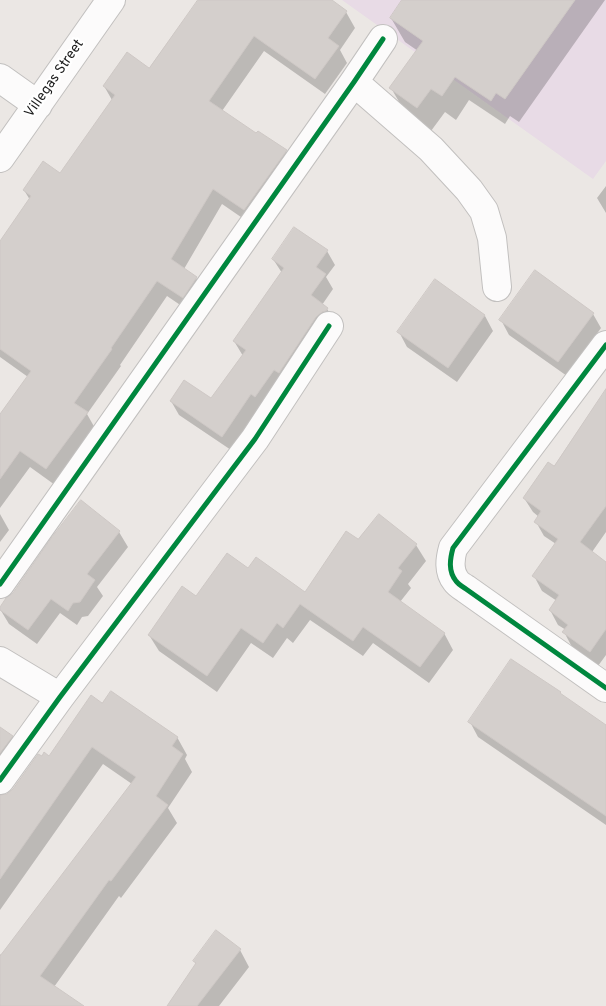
<!DOCTYPE html>
<style>
body{margin:0}
canvas{display:block;background:#ebe7e4}
</style>
<canvas width="606" height="1006"></canvas>
<script>
const ctx = document.querySelector('canvas').getContext('2d');
ctx.lineJoin = 'round';
function fill(path, color) {
  ctx.fillStyle = color;
  ctx.fill(path, 'evenodd');
}
function trace(path, color, width, dash) {
  ctx.strokeStyle = color;
  ctx.lineWidth = width;
  ctx.lineCap = dash ? 'butt' : 'round';
  ctx.setLineDash(dash || []);
  ctx.stroke(path);
}
function write(font, color, halo, rows, align = 'center') {
  ctx.font = font + ' Overpass,sans-serif';
  ctx.lineWidth = 4.5;
  ctx.setLineDash([]);
  ctx.textBaseline = 'middle';
  ctx.strokeStyle = halo;
  ctx.fillStyle = color;
  for (const [text, x, y, turn = 0] of rows) {
    ctx.save();
    ctx.translate(x, y);
    ctx.rotate((+turn || 0) * Math.PI / 180);
    ctx.textAlign = isNaN(turn) ? turn : align;
    if (halo) ctx.strokeText(text, 0, 0);
    ctx.fillText(text, 0, 0);
    ctx.restore();
  }
}
const industrial = new Path2D(`
 M 342,0 L 606,0 L 606,161 L 593,179 Z`);
const shadow = new Path2D(`
 M 199,0 L 329,0 L 346,12 L 355,28 L 340,50 L 347,63 L 325,94 L 264,51 L 222,111 L 256,135 L 286,151 L 295,167 L 254,226 L 222,204 L 184,269 L 196,278 L 206,294 L 192,313 L 167,296 L 120,365 L 121,366 L 87,414 L 96,430 L 55,485 L 30,467 L 0,508 L 0,413 L 1,414 L 28,377 L 0,357 L 0,243 L 30,200 L 24,190 L 60,175 L 112,100 L 104,86 L 149,69 Z
 M 404,0 L 605,0 L 519,122 L 510,116 L 505,124 L 469,100 L 456,120 L 445,112 L 431,131 L 405,112 L 391,88 L 418,51 L 405,42 L 391,18 Z
 M 606,186 L 606,213 L 597,198 Z
 M 327,251 L 335,265 L 326,277 L 333,289 L 322,305 L 327,309 L 336,323 L 264,410 L 259,407 L 231,450 L 179,415 L 171,401 L 211,400 L 243,356 L 234,341 L 282,273 L 273,259 Z
 M 593,314 L 601,328 L 567,376 L 509,335 L 501,320 Z
 M 485,316 L 493,331 L 457,382 L 407,347 L 399,332 Z
 M 606,411 L 606,532 L 592,552 L 606,563 L 606,655 L 598,666 L 572,647 L 564,632 L 566,630 L 558,625 L 550,610 L 557,601 L 542,591 L 534,576 L 556,544 L 544,536 L 536,522 L 539,517 L 533,512 L 524,498 Z
 M 0,514 L 9,530 L 0,542 Z
 M 119,532 L 128,547 L 97,587 L 103,596 L 88,616 L 82,617 L 77,625 L 60,613 L 37,644 L 9,624 L 0,609 Z
 M 358,541 L 416,545 L 426,561 L 408,584 L 411,588 L 400,602 L 444,633 L 453,650 L 429,683 L 373,643 L 363,656 L 310,620 L 293,643 L 287,638 L 273,658 L 251,643 L 217,692 L 159,651 L 149,635 L 196,598 L 248,570 L 305,593 Z
 M 102,705 L 177,737 L 187,755 L 185,759 L 192,772 L 168,808 L 177,823 L 121,898 L 119,896 L 54,987 L 75,1006 L 0,1006 L 0,954 L 2,956 L 132,784 L 103,764 L 0,910 L 0,797 L 6,796 L 13,790 L 42,758 L 50,758 Z
 M 470,722 L 606,727 L 606,825 L 478,737 Z
 M 0,728 L 12,736 L 22,754 L 0,784 Z
 M 240,950 L 249,967 L 219,1006 L 168,1006 L 196,964 L 194,961 Z`);
const building = new Path2D(`
 M 198,0 L 332,0 L 347,11 L 328,38 L 339,46 L 315,79 L 254,36 L 209,101 L 256,133 L 258,131 L 287,150 L 244,210 L 213,189 L 171,259 L 197,277 L 183,298 L 157,281 L 111,348 L 112,349 L 74,403 L 88,412 L 46,469 L 20,451 L 0,479 L 0,414 L 31,371 L 0,349 L 0,241 L 31,196 L 23,190 L 43,161 L 60,173 L 115,95 L 103,86 L 127,52 L 149,68 Z
 M 402,0 L 575,0 L 505,99 L 496,93 L 491,101 L 455,77 L 442,96 L 431,89 L 417,108 L 389,88 L 423,41 L 390,18 Z
 M 294,227 L 328,250 L 316,267 L 326,274 L 311,295 L 328,308 L 326,311 L 322,312 L 316,317 L 279,373 L 274,370 L 255,397 L 251,394 L 222,437 L 170,401 L 184,380 L 211,398 L 246,350 L 233,341 L 284,268 L 272,259 Z
 M 535,270 L 594,313 L 558,362 L 499,320 Z
 M 435,279 L 485,315 L 448,368 L 397,332 Z
 M 606,389 L 606,506 L 580,542 L 606,562 L 606,629 L 590,652 L 562,632 L 568,625 L 549,610 L 559,595 L 532,576 L 558,539 L 534,522 L 541,511 L 523,498 L 548,462 L 554,466 Z
 M 81,500 L 120,531 L 87,574 L 95,580 L 80,602 L 73,603 L 68,611 L 51,599 L 28,630 L 0,610 L 0,607 L 6,598 L 13,593 L 52,537 Z
 M 379,514 L 417,544 L 398,568 L 402,571 L 388,592 L 445,633 L 420,667 L 363,627 L 353,641 L 300,604 L 283,628 L 277,623 L 263,643 L 241,628 L 207,676 L 148,635 L 182,586 L 196,596 L 227,553 L 248,568 L 256,557 L 305,592 L 346,531 L 358,539 Z
 M 511,659 L 561,692 L 560,693 L 606,725 L 606,816 L 468,722 Z
 M 111,691 L 178,737 L 172,746 L 183,754 L 156,796 L 168,805 L 111,881 L 109,880 L 40,976 L 84,1006 L 0,1006 L 0,956 L 136,777 L 92,747 L 0,879 L 0,795 L 7,794 L 13,789 L 38,754 L 42,756 L 44,752 L 49,756 L 91,695 L 102,703 Z
 M 0,727 L 13,736 L 0,753 Z
 M 216,930 L 241,949 L 197,1006 L 167,1006 L 196,963 L 193,961 Z`);
const minor = new Path2D(`
 M 0,78 L 38,105
 M 354,82 L 431,149 L 469,190 L 484,211 L 492,238 L 497,287
 M 0,158 L 111,0
 M 606,345 L 453,548 C 450,559 448,571 456,581 C 458,584 463,587 466,589 L 606,688
 M 0,584 L 354,82 L 383,39
 M 0,661 L 60,697
 M 0,780 L 60,697 L 255,439 L 329,326`);
const cycleway = new Path2D(`
 M 606,345 L 453,548 C 450,559 448,571 456,581 C 458,584 463,587 466,589 L 606,688
 M 0,584 L 354,82 L 383,39
 M 0,780 L 60,697 L 255,439 L 329,326`);
const streetNames = [
 ["Villegas Street",55,79,-55]
];
fill(industrial, '#e8dbe6');
fill(shadow, '#0003');
fill(building, '#d4cfcc');
trace(building, '#cec8c5', 1);
trace(minor, '#c2c0bf', 30);
trace(minor, '#fcfbfb', 28);
trace(cycleway, '#00873e', 5);
write('14px', '#1c1c1c', '#fff', streetNames);
</script>
